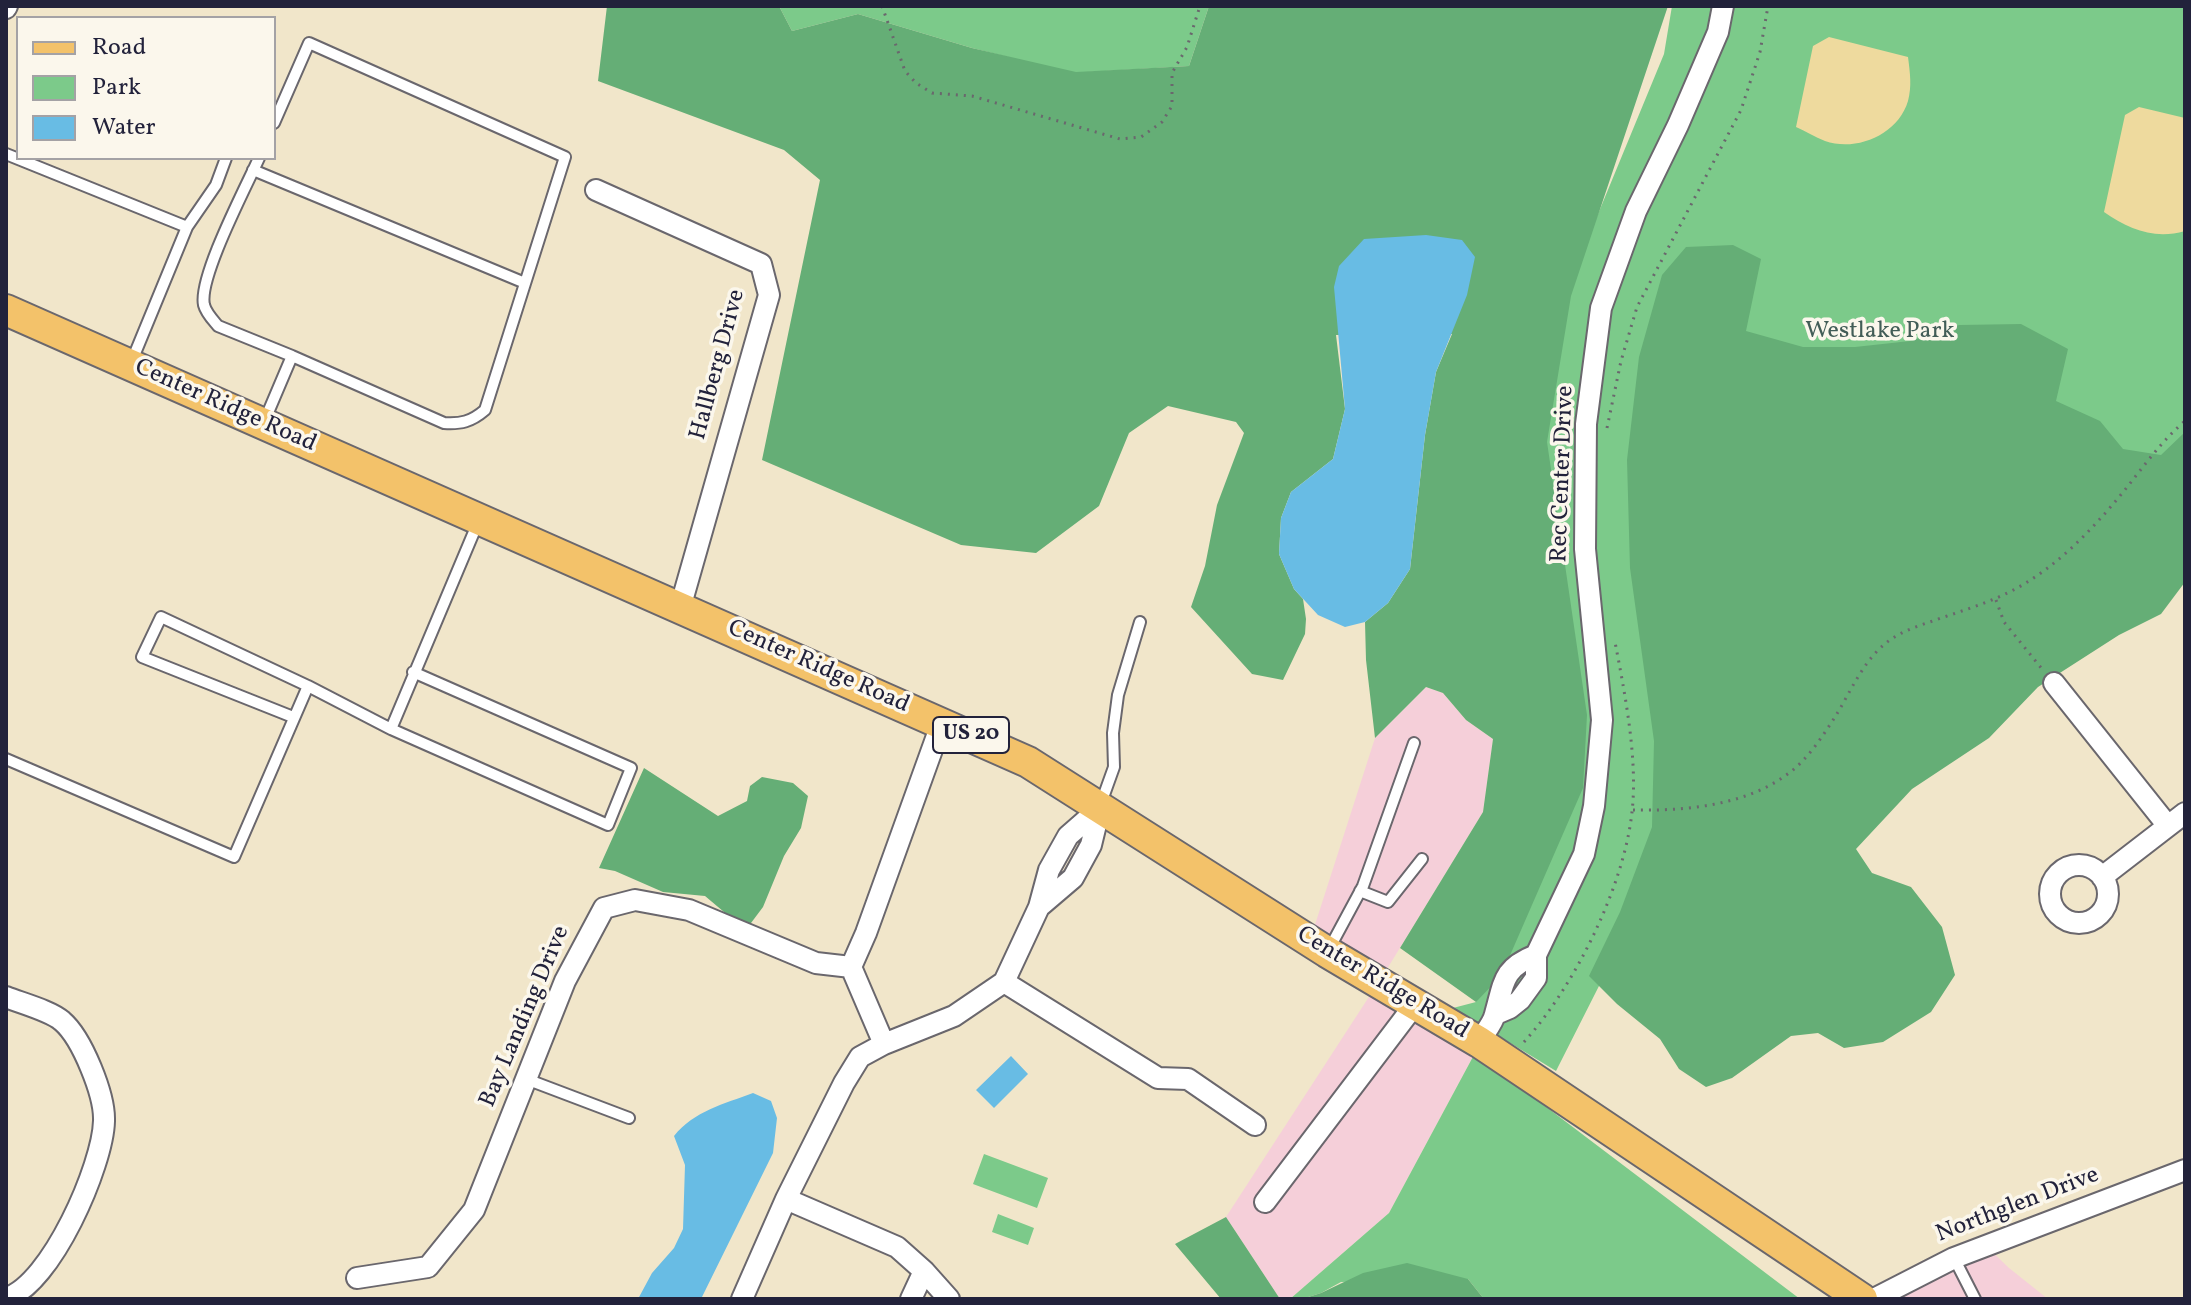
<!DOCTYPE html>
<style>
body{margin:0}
#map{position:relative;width:2191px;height:1305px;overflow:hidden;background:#f1e6ca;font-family:Vollkorn,serif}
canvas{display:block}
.frame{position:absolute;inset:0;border:8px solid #22223b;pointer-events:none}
.legend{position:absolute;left:16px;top:16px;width:260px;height:144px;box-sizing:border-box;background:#fbf7ec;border:2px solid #a4a2a5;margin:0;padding:10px 14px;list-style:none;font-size:24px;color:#22223b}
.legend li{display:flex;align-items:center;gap:16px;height:40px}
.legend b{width:40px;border:2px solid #a4a2a5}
</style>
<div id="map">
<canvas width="2191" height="1305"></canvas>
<div class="frame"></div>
<ul class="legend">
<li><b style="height:10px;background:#f3c26a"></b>Road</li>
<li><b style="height:22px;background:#7cca8a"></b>Park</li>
<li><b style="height:22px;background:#68bce4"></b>Water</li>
</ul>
</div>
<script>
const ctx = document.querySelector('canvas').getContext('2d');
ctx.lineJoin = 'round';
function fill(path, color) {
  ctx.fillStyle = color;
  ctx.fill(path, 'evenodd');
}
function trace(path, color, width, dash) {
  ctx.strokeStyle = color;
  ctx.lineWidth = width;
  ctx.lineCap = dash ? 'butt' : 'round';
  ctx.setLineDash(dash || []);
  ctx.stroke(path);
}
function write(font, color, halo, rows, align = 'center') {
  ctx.font = font + ' Vollkorn,serif';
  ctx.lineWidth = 7;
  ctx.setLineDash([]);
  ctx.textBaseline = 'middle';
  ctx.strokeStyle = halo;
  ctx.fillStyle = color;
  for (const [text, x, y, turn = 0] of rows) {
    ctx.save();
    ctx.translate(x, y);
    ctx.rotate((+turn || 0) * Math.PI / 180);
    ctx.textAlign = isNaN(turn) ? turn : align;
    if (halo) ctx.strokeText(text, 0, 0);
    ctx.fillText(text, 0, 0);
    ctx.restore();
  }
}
const built = new Path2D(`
 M 1426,687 L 1443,693 L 1466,720 L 1493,739 L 1483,812 L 1387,969 L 1312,934 L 1375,738 Z
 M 1376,986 L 1475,1053 L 1389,1213 L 1290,1299 L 1280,1299 L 1226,1217 Z
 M 1978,1238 L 2009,1268 L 2048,1299 L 1872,1299 L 1876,1288 Z`);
const green = new Path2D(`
 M 779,6 L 1209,6 L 1189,66 L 1072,73 L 972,48 L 858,14 L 792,31 Z
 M 1672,6 L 2185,6 L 2185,463 L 1645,895 L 1556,1071 L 1453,1008 L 1476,1002 L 1544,570 L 1539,357 L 1664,54 Z
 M 1475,1053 L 1800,1299 L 1484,1299 L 1468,1279 L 1341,1282 L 1321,1293 L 1302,1299 L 1290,1299 L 1389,1213 Z
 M 984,1154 L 1048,1178 L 1037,1208 L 973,1184 Z
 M 998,1214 L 1034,1228 L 1028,1245 L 992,1232 Z`);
const forest = new Path2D(`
 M 607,6 L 779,6 L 792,31 L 858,14 L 972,48 L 1076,72 L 1189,66 L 1209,6 L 1668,6 L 1571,296 L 1547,442 L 1587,715 L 1583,788 L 1501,976 L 1476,1002 L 1400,948 L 1483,812 L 1493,739 L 1466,720 L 1443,693 L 1426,687 L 1375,738 L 1366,660 L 1365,622 L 1388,603 L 1410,569 L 1425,435 L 1436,372 L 1452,334 L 1336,335 L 1345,409 L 1333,459 L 1291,492 L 1281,518 L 1279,554 L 1294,589 L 1303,599 L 1306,619 L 1305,634 L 1283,680 L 1252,674 L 1191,607 L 1205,566 L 1217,505 L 1244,433 L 1236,422 L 1168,406 L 1129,433 L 1099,506 L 1036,553 L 961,545 L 762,460 L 820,180 L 784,150 L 598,81 Z
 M 1733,245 L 1761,259 L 1746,331 L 1803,347 L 1855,347 L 1910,341 L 1959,325 L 2021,324 L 2068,349 L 2056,401 L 2100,421 L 2123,449 L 2161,455 L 2185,432 L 2185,582 L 2161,614 L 2119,635 L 2038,687 L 1989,738 L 1912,789 L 1856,849 L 1872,873 L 1911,887 L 1942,927 L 1955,975 L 1931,1012 L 1883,1042 L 1844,1048 L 1818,1033 L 1791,1036 L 1732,1078 L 1706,1087 L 1679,1069 L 1660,1039 L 1617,1004 L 1589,976 L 1620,912 L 1652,827 L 1654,741 L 1630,568 L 1627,460 L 1639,357 L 1662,275 L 1686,247 Z
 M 644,768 L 718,816 L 747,801 L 750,786 L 762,777 L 793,783 L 808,796 L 801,828 L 784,856 L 763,907 L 748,927 L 730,917 L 705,896 L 663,892 L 615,871 L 599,868 Z
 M 1226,1217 L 1280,1299 L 1221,1299 L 1175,1244 Z
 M 1407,1263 L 1468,1279 L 1484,1299 L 1302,1299 L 1321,1293 L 1363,1273 Z`);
const sand = new Path2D(`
 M 1829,37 L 1908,57 C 1910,73 1912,86 1908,101 C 1898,135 1856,152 1825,141 C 1815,137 1805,131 1796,127 L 1813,46 Z
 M 2139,107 L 2185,118 L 2185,231 C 2154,240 2129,229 2104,212 L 2125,115 Z`);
const water = new Path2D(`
 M 1426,235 L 1462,240 L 1475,257 L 1467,295 L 1436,372 L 1425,435 L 1410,569 L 1388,603 L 1365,622 L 1345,627 L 1318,615 L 1294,589 L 1279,554 L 1281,518 L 1291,492 L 1333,459 L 1345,409 L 1334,287 L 1339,266 L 1364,239 Z
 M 1011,1056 L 1028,1074 L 994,1108 L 976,1090 Z
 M 753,1093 L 771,1101 L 777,1118 L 773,1153 L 701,1299 L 638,1299 L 652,1273 L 674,1248 L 683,1229 L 685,1165 L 674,1136 C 694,1111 724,1104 753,1093 Z`);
const path = new Path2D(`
 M 882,6 L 905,71 L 916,83 L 932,93 L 972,96 L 1120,139 L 1141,137 L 1162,122 L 1172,106 L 1172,73 L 1187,47 L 1200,6
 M 1607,428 L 1621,361 L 1637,307 L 1741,110 L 1760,52 L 1768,6
 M 1996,600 L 2004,622 L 2042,669
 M 1633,810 C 1684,811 1746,806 1789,773 C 1808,759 1822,737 1835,717 C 1850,693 1863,661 1886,643 C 1902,630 1922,625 1941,618 C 1974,607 2006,597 2035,577 C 2065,557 2090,531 2114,503 C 2138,475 2157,445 2185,421
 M 1524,1042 C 1574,987 1624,887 1632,812 C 1638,760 1625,694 1615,642`);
const service = new Path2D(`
 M 6,154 L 187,227 L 131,363
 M 259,158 C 246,187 198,278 204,305 C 206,313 213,320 218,326 L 292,356 L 444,423 C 461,424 471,422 485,410 L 565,157 L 309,43 L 274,123
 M 253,170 L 525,283
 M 187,227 L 216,185 L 226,158
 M 264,422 L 292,356
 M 293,717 L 142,657 L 161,617 L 308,686 L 391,729 L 479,520
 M 391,729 L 608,825 L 631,768 L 413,672
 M 6,759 L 234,857 L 308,686
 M 1100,806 L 1114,767 L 1113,733 L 1118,695 L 1140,622
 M 1360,891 L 1388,902 L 1422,859
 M 1328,951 L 1363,886 L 1414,743
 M 526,1079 L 629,1118
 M 1954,1258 L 1975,1299`);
const minor = new Path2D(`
 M 6,8 L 7,6
 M 596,190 L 761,264 L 769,295 L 680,608
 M 2054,683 L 2168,826
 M2050 894a29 29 0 1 1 58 0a29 29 0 1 1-58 0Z
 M 2102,877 L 2185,813
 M 1039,907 L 1073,878 L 1091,845 L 1100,808
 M 851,967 L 884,1044
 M 1004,982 L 1158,1078 L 1188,1079 L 1255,1125
 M 6,997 C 21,1003 51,1011 62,1021 C 82,1038 105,1095 104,1121 C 103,1165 51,1285 6,1298
 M 1496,1014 L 1510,1008 L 1520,1000 L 1536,978 L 1536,955 L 1584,854 L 1594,806 L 1602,720 L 1585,549 L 1586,424 L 1601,308 L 1636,211 L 1678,125 L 1718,32 L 1723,6
 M 1479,1042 C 1484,1033 1493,1024 1495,1014 C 1504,983 1502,968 1536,955
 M 786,1199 L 897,1247 L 924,1271 L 949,1299
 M 1265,1202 L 1416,1003
 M 357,1278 L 428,1267 L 474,1210 L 565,981 L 604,908 L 635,900 L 689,910 L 816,963 L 851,967 L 866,933 L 942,722
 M 742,1299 L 786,1199 L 844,1083 L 860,1057 L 884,1044 L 954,1016 L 1004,982 L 1039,907 L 1049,870 L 1068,836 L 1100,808
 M 911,1299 L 924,1271
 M 1874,1299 L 1954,1258 L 2185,1170`);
const primary = new Path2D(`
 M 6,310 L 1028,762 L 1327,952 L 1479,1042 L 1862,1299`);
const shields = [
 [971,735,76]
];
const shieldNames = [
 ["US 20",971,735]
];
const parkNames = [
 ["Westlake Park",1880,333]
];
const streetNames = [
 ["Hallberg Drive",719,365,-75],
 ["Center Ridge Road",225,407,24],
 ["Rec Center Drive",1564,474,-88],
 ["Center Ridge Road",818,668,24],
 ["Center Ridge Road",1382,984,31],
 ["Bay Landing Drive",526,1017,-67],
 ["Northglen Drive",2018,1206,-21]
];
fill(built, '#f5cfd9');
fill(green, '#7cca8a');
fill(forest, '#65ae76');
fill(sand, '#eeda9e');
fill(water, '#68bce4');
trace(service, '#6a676d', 14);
trace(minor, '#6a676d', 24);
trace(primary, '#6a676d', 34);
trace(path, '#6a676d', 3, [2, 6]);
trace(service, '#fff', 10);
trace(minor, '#fff', 20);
trace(primary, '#f3c26a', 30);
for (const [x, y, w] of shields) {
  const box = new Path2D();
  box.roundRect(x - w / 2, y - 18, w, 36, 6);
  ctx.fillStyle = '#fbf7ec';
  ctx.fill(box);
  trace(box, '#22223b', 2);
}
write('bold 22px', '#22223b', null, shieldNames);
write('24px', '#425d57', '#fbf7ec', parkNames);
write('24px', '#22223b', '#fbf7ec', streetNames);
</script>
